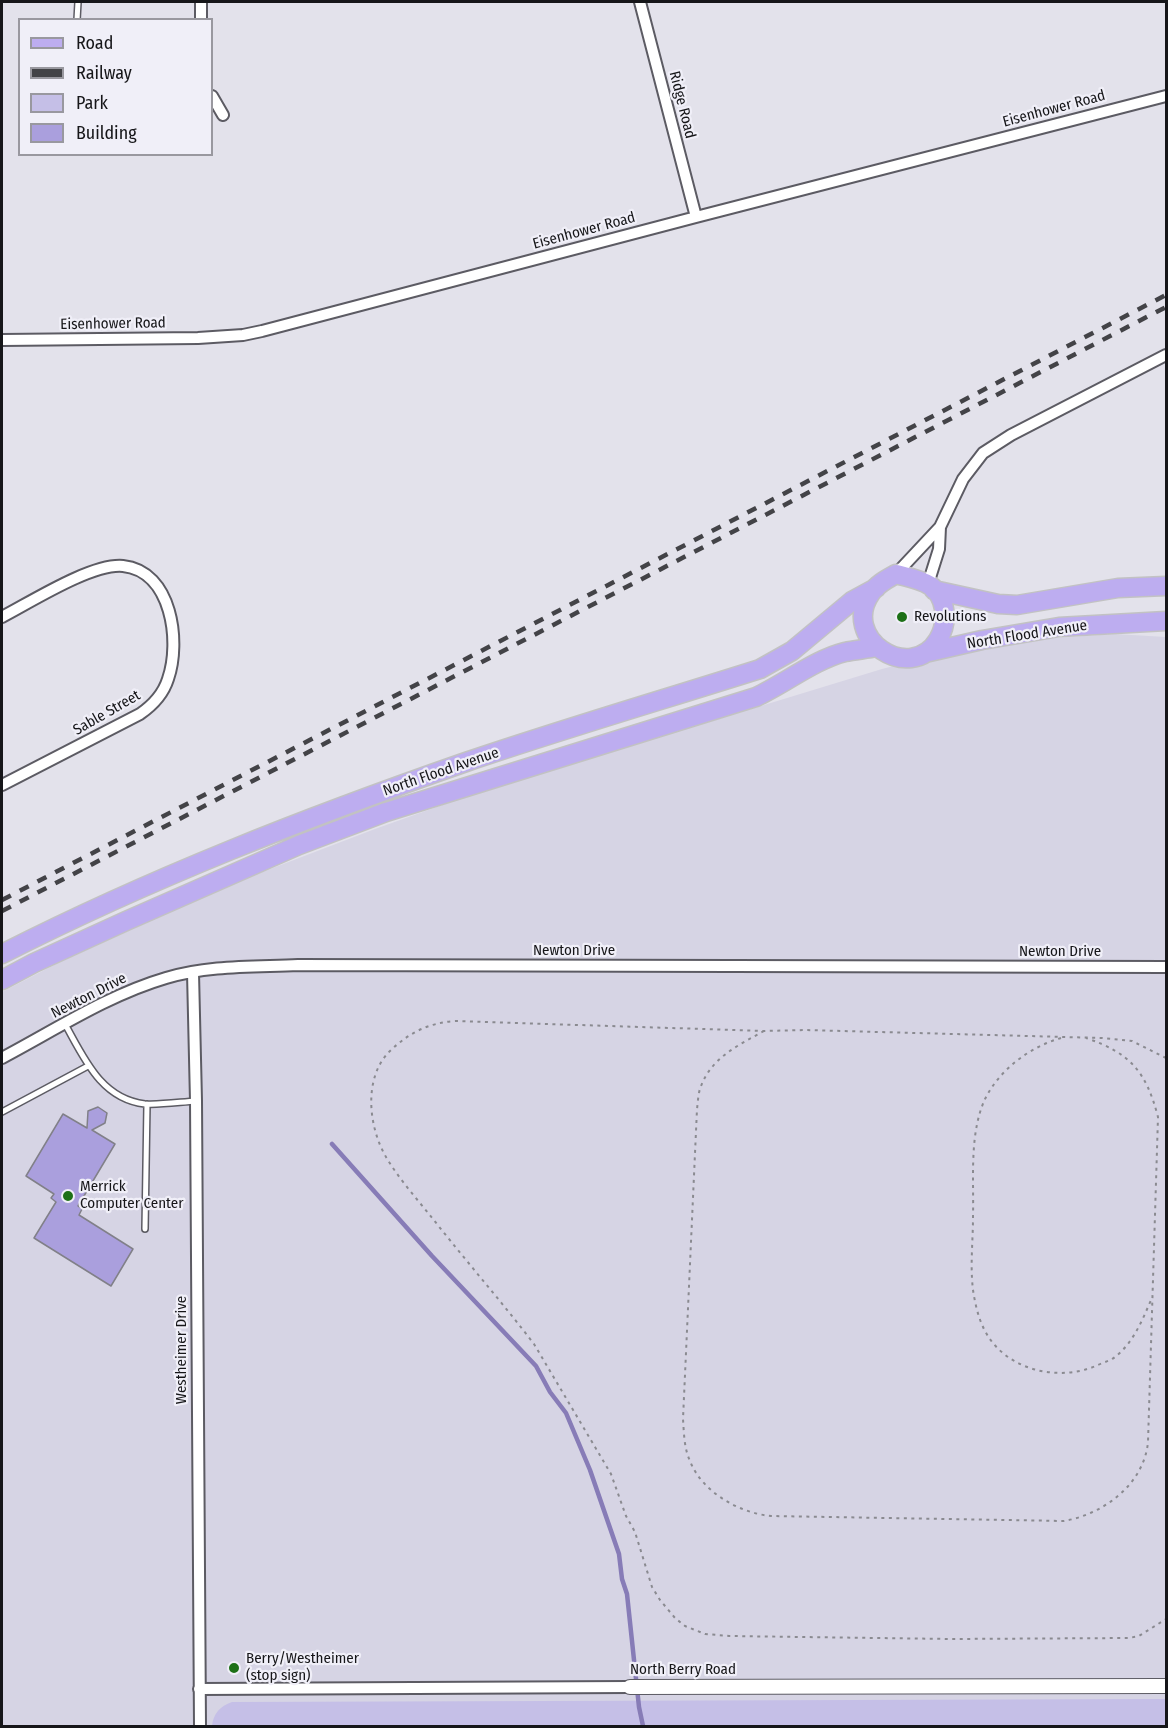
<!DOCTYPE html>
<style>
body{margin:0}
#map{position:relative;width:1168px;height:1728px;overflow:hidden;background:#e3e2eb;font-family:"Fira Sans Condensed",sans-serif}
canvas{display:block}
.frame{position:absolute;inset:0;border:3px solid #161619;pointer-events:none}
.legend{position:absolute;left:18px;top:18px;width:195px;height:138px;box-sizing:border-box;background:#f0eff8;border:2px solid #99989f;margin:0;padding:8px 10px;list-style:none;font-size:18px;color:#161619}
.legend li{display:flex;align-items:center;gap:12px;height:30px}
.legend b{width:30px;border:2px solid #99989f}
</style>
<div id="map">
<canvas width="1168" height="1728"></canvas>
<div class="frame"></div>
<ul class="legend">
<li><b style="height:8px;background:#bdadf0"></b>Road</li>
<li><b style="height:8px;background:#434347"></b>Railway</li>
<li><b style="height:16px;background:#c5bfe7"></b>Park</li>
<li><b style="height:16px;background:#aa9fdd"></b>Building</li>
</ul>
</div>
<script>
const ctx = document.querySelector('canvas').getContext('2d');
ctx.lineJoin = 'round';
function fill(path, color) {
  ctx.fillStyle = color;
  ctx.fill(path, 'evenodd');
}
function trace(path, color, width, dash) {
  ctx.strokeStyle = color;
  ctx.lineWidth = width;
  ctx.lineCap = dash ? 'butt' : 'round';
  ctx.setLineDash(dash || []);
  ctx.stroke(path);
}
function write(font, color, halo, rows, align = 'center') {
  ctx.font = font + ' "Fira Sans Condensed",sans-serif';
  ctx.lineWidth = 4.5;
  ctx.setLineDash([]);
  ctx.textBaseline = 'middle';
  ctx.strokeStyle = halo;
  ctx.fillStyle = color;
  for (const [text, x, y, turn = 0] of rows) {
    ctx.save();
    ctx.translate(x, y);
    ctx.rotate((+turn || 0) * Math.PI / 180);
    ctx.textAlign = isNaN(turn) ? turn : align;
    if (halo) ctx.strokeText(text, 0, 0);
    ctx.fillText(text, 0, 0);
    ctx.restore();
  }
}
const built = new Path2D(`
 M 1115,634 L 1166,637 L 1166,1726 L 2,1726 L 2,992 L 56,964 L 231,884 L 375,829 L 476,793 L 882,669 L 933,656 L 1039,639 Z`);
const green = new Path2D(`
 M 1166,1699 L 1166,1726 L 212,1726 C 213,1714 220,1706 232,1702 Z`);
const stream = new Path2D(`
 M 332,1144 L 432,1256 L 536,1366 L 550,1392 L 566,1413 L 590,1470 L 619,1554 L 622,1579 L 627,1594 L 639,1707 L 643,1726`);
const building = new Path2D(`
 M 98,1107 L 107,1113 L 105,1123 L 92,1130 L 115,1144 L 78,1206 L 82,1209 L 79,1215 L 133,1249 L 111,1286 L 34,1238 L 56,1202 L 51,1198 L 54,1194 L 26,1176 L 63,1114 L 87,1128 L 88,1111 Z`);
const path = new Path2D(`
 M 764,1031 C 739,1045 712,1057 701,1086 C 698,1093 698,1102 697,1109 L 683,1419 C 684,1433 684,1448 690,1461 C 702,1492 739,1513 771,1516 L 1064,1521 C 1104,1514 1144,1484 1148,1442 L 1158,1117 C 1146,1071 1130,1053 1086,1038
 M 1061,1038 C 1030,1047 1000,1069 985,1099 C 969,1134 974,1179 973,1217 C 973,1241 970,1265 973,1290 C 975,1303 978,1317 984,1329 C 1004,1370 1058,1383 1098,1365 C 1104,1362 1110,1361 1115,1357 C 1133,1343 1142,1321 1151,1300
 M 1166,1058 L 1132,1041 L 1102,1038 L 805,1030 L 764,1031 L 455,1021 C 429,1023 410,1032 391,1050 C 363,1076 368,1126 386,1157 C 399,1179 417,1199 433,1219 C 466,1261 501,1301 534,1344 L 611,1474 L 626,1516 L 635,1532 L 652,1587 L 660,1600 L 675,1618 L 685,1626 L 705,1634 L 729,1636 L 951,1639 L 1129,1638 L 1139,1636 L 1166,1619`);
const service = new Path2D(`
 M 77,20 L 78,2
 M 65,1024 C 84,1058 101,1099 145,1104 C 161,1105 180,1102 196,1101
 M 2,1112 L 88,1066
 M 145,1229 L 147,1104`);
const minor = new Path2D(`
 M 640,2 L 696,217
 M 201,20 L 201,2
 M 212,96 L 223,115
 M 2,340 L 198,338 L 243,335 L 262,331 L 696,217 L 1166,96
 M 940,527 L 963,479 L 983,453 L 1011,435 L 1166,355
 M 896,574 L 940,527 L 939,549 L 928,584
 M 2,617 C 31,602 92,563 123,566 C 172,571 181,642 168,679 C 163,695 153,705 140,714 L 2,785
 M 193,973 L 196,1101 L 200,1726
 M 2,1058 C 55,1030 108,995 166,978 C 208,965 254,967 298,965 L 1166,967
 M 199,1689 L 630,1687`);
const tertiary = new Path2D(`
 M 630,1687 L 1166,1686`);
const primary = new Path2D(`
 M 896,574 C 918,580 940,582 944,609 C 946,621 944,630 938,640 C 910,685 839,638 871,593 C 877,584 887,579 896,574 Z
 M 934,590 L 998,604 L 1017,605 L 1118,588 L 1166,586
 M 925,653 L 982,640 L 1059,627 L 1166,621
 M 2,954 C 151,878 308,817 466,762 C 563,729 662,700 760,669 L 792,651 L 852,601 L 876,588
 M 2,980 L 34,963 L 126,921 L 299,845 L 386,812 L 756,697 C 784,684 816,659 845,652 C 855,650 867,649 877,647`);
const rail = new Path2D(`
 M 2,900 L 1166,295
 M 2,911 L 1166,307`);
const markers = [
 [902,617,6,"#1d7017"],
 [68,1196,6,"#1d7017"],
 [234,1668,6,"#1d7017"]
];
const streetNames = [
 ["Ridge Road",682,105,76],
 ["Eisenhower Road",1054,109,-15],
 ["Eisenhower Road",584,231,-15],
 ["Eisenhower Road",113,324,-1],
 ["North Flood Avenue",1027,635,-9],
 ["Sable Street",107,713,-30],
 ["North Flood Avenue",441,772,-19],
 ["Newton Drive",574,951],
 ["Newton Drive",1060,952],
 ["Newton Drive",89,996,-27],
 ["Westheimer Drive",182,1350,-90],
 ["North Berry Road",683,1670]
];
const poiNames = [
 ["Revolutions",914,617],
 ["Merrick",80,1187],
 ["Computer Center",80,1204],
 ["Berry/Westheimer",246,1659],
 ["(stop sign)",246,1676]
];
fill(built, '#d6d4e4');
fill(green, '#c5bfe7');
trace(stream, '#877cb7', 4.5);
fill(building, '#aa9fdd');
trace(building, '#818088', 1.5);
trace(service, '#5c5b63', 8);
trace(minor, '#5c5b63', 14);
trace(tertiary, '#5c5b63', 16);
trace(primary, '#c2c2c3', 21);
trace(path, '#8a8a90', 2, [3, 4.5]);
trace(service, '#fff', 5);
trace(minor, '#fff', 10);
trace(tertiary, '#fff', 14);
trace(primary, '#bdadf0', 18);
trace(rail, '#434347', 4.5, [10, 10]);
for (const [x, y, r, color] of markers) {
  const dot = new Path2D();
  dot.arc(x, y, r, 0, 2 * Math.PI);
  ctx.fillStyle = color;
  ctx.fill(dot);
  trace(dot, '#f0eff8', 2);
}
write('15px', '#161619', '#f0eff8', streetNames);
write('15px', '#161619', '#f0eff8', poiNames, 'left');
</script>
